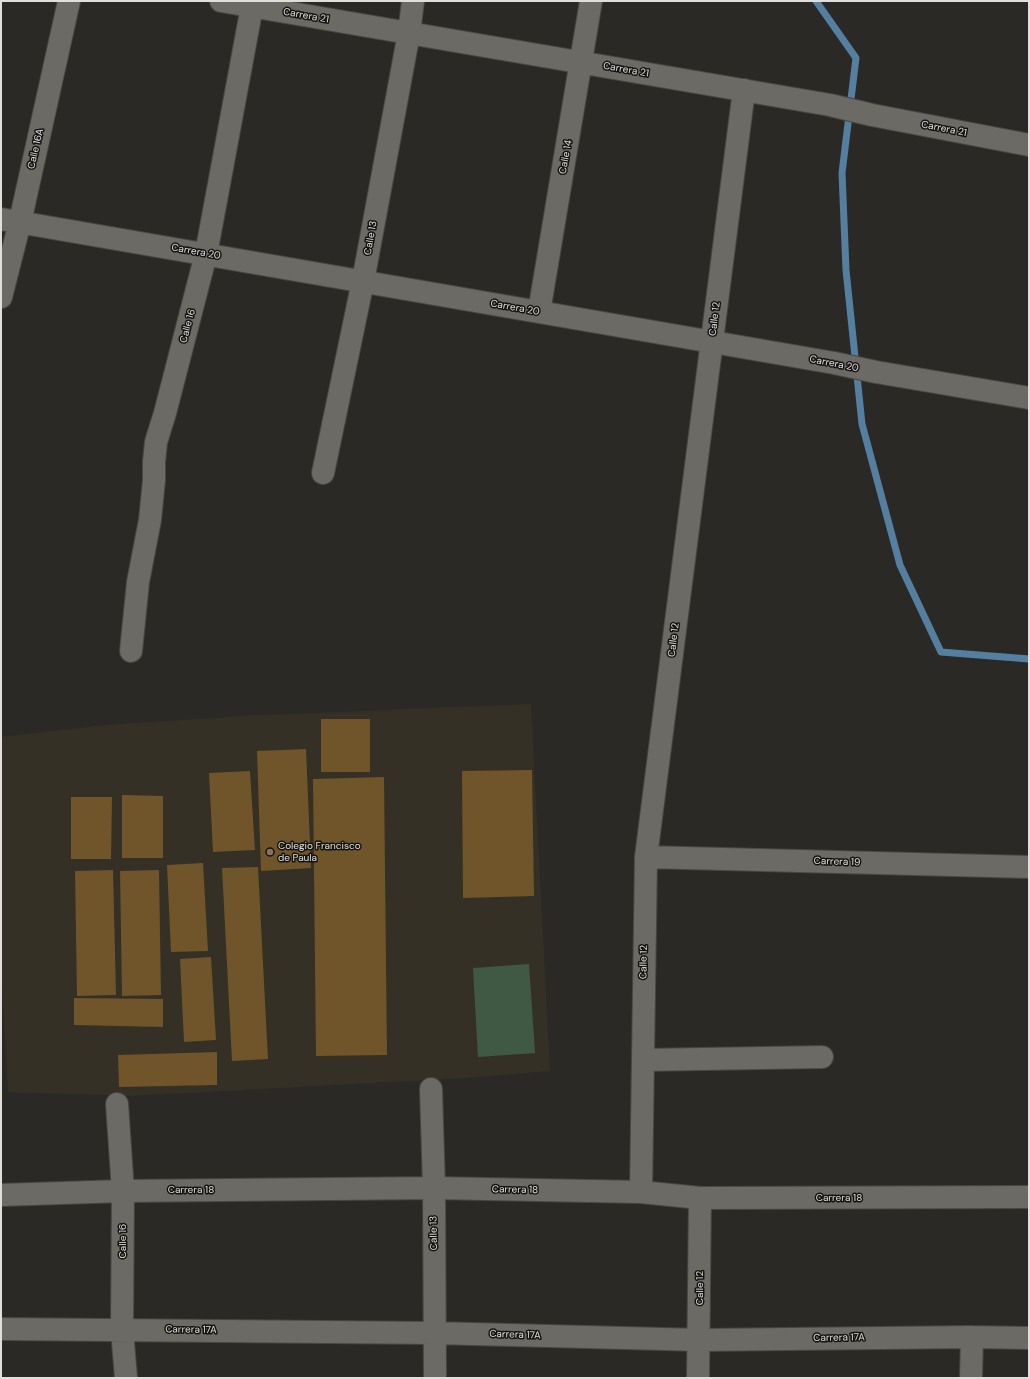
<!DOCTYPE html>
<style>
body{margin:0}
#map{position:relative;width:1030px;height:1379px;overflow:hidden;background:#2b2925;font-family:"DM Sans",sans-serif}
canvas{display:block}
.frame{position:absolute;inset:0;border:2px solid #e0dfdc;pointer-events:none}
</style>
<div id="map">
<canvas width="1030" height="1379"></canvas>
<div class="frame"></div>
</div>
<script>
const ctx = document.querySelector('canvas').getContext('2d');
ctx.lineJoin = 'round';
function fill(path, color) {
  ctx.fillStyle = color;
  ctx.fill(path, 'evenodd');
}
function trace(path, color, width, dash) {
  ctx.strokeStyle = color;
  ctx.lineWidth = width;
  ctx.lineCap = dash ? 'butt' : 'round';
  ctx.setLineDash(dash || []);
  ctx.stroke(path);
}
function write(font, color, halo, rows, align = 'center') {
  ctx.font = font + ' "DM Sans",sans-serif';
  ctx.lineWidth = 3;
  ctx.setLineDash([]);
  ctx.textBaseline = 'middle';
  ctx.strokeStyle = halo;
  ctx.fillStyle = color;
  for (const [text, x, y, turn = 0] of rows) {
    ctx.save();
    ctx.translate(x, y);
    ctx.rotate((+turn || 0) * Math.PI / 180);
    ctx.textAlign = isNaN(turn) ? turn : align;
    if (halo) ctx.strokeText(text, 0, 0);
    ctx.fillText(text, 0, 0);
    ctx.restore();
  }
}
const built = new Path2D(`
 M 531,704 L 550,1071 L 466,1078 L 130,1096 L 8,1092 L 1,968 L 1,737 L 105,725 L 243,716 Z`);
const green = new Path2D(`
 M 529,964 L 535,1053 L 478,1057 L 473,968 Z`);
const stream = new Path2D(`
 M 816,1 L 856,58 L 842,173 L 846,270 L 862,424 L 900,565 L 941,652 L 1029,659`);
const building = new Path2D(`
 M 321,719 L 370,719 L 370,772 L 321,772 Z
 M 306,749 L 311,868 L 261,871 L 257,751 Z
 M 532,770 L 534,896 L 463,898 L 462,771 Z
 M 250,771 L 255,850 L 213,852 L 209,773 Z
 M 384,777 L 387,1055 L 316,1056 L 313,779 Z
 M 122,795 L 163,796 L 163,858 L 122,858 Z
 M 71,797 L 112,797 L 111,859 L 71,859 Z
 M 203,863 L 208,951 L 171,952 L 167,865 Z
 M 258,867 L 268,1059 L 232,1061 L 222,868 Z
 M 113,870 L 116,995 L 77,996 L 75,871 Z
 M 159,870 L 161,995 L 122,996 L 120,871 Z
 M 211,957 L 216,1040 L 184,1042 L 180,959 Z
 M 74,998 L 163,999 L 163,1027 L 74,1025 Z
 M 217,1052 L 217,1085 L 119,1087 L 118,1055 Z`);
const street = new Path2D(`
 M 221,1 L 830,105 L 872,115 L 1029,145
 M 1,219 L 834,363 L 876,372 L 1029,398
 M 1,297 L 20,222 L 69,1
 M 539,312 L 591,1
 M 323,473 L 363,281 L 409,33 L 413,1
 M 131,651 L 138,582 L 150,520 L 154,480 L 154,462 L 156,442 L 165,413 L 206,254 L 253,1
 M 646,857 L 1029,867
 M 643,1060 L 822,1057
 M 431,1089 L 434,1188 L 435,1378
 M 117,1104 L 123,1191 L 122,1330 L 126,1378
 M 641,1192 L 646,857 L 744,90
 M 1,1195 L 123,1191 L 434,1188 L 641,1192 L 700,1198 L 1029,1197
 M 1,1329 L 435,1333 L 700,1340 L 972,1337 L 1029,1338
 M 698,1378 L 700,1198
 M 971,1378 L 972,1337`);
const markers = [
 [270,852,4,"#8d6e63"]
];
const streetNames = [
 ["Carrera 21",306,16,10],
 ["Carrera 21",626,70,10],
 ["Carrera 21",944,129,11],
 ["Calle 16A",36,149,-77],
 ["Calle 14",566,157,-80],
 ["Calle 13",371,238,-80],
 ["Carrera 20",196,252,10],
 ["Carrera 20",515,308,10],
 ["Calle 12",715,319,-83],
 ["Calle 16",188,326,-75],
 ["Carrera 20",834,364,11],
 ["Calle 12",674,640,-83],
 ["Carrera 19",837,862,2],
 ["Calle 12",644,962,-89],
 ["Carrera 18",191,1190],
 ["Carrera 18",515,1190,1],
 ["Carrera 18",839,1198],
 ["Calle 13",434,1233,-91],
 ["Calle 16",123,1241,-90],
 ["Calle 12",700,1288,-90],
 ["Carrera 17A",191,1330,1],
 ["Carrera 17A",515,1335,2],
 ["Carrera 17A",839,1338,-1]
];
const poiNames = [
 ["Colegio Francisco",278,846],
 ["de Paula",278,858]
];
fill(built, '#343026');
fill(green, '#405944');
trace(stream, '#547fa0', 7);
fill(building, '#6f5529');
trace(street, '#494744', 24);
trace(street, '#6c6a65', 22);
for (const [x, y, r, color] of markers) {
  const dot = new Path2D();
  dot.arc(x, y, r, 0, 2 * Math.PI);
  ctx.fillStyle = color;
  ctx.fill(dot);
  trace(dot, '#131210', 1.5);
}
write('10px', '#e0dfdc', '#131210', streetNames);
write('10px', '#e0dfdc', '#131210', poiNames, 'left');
</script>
